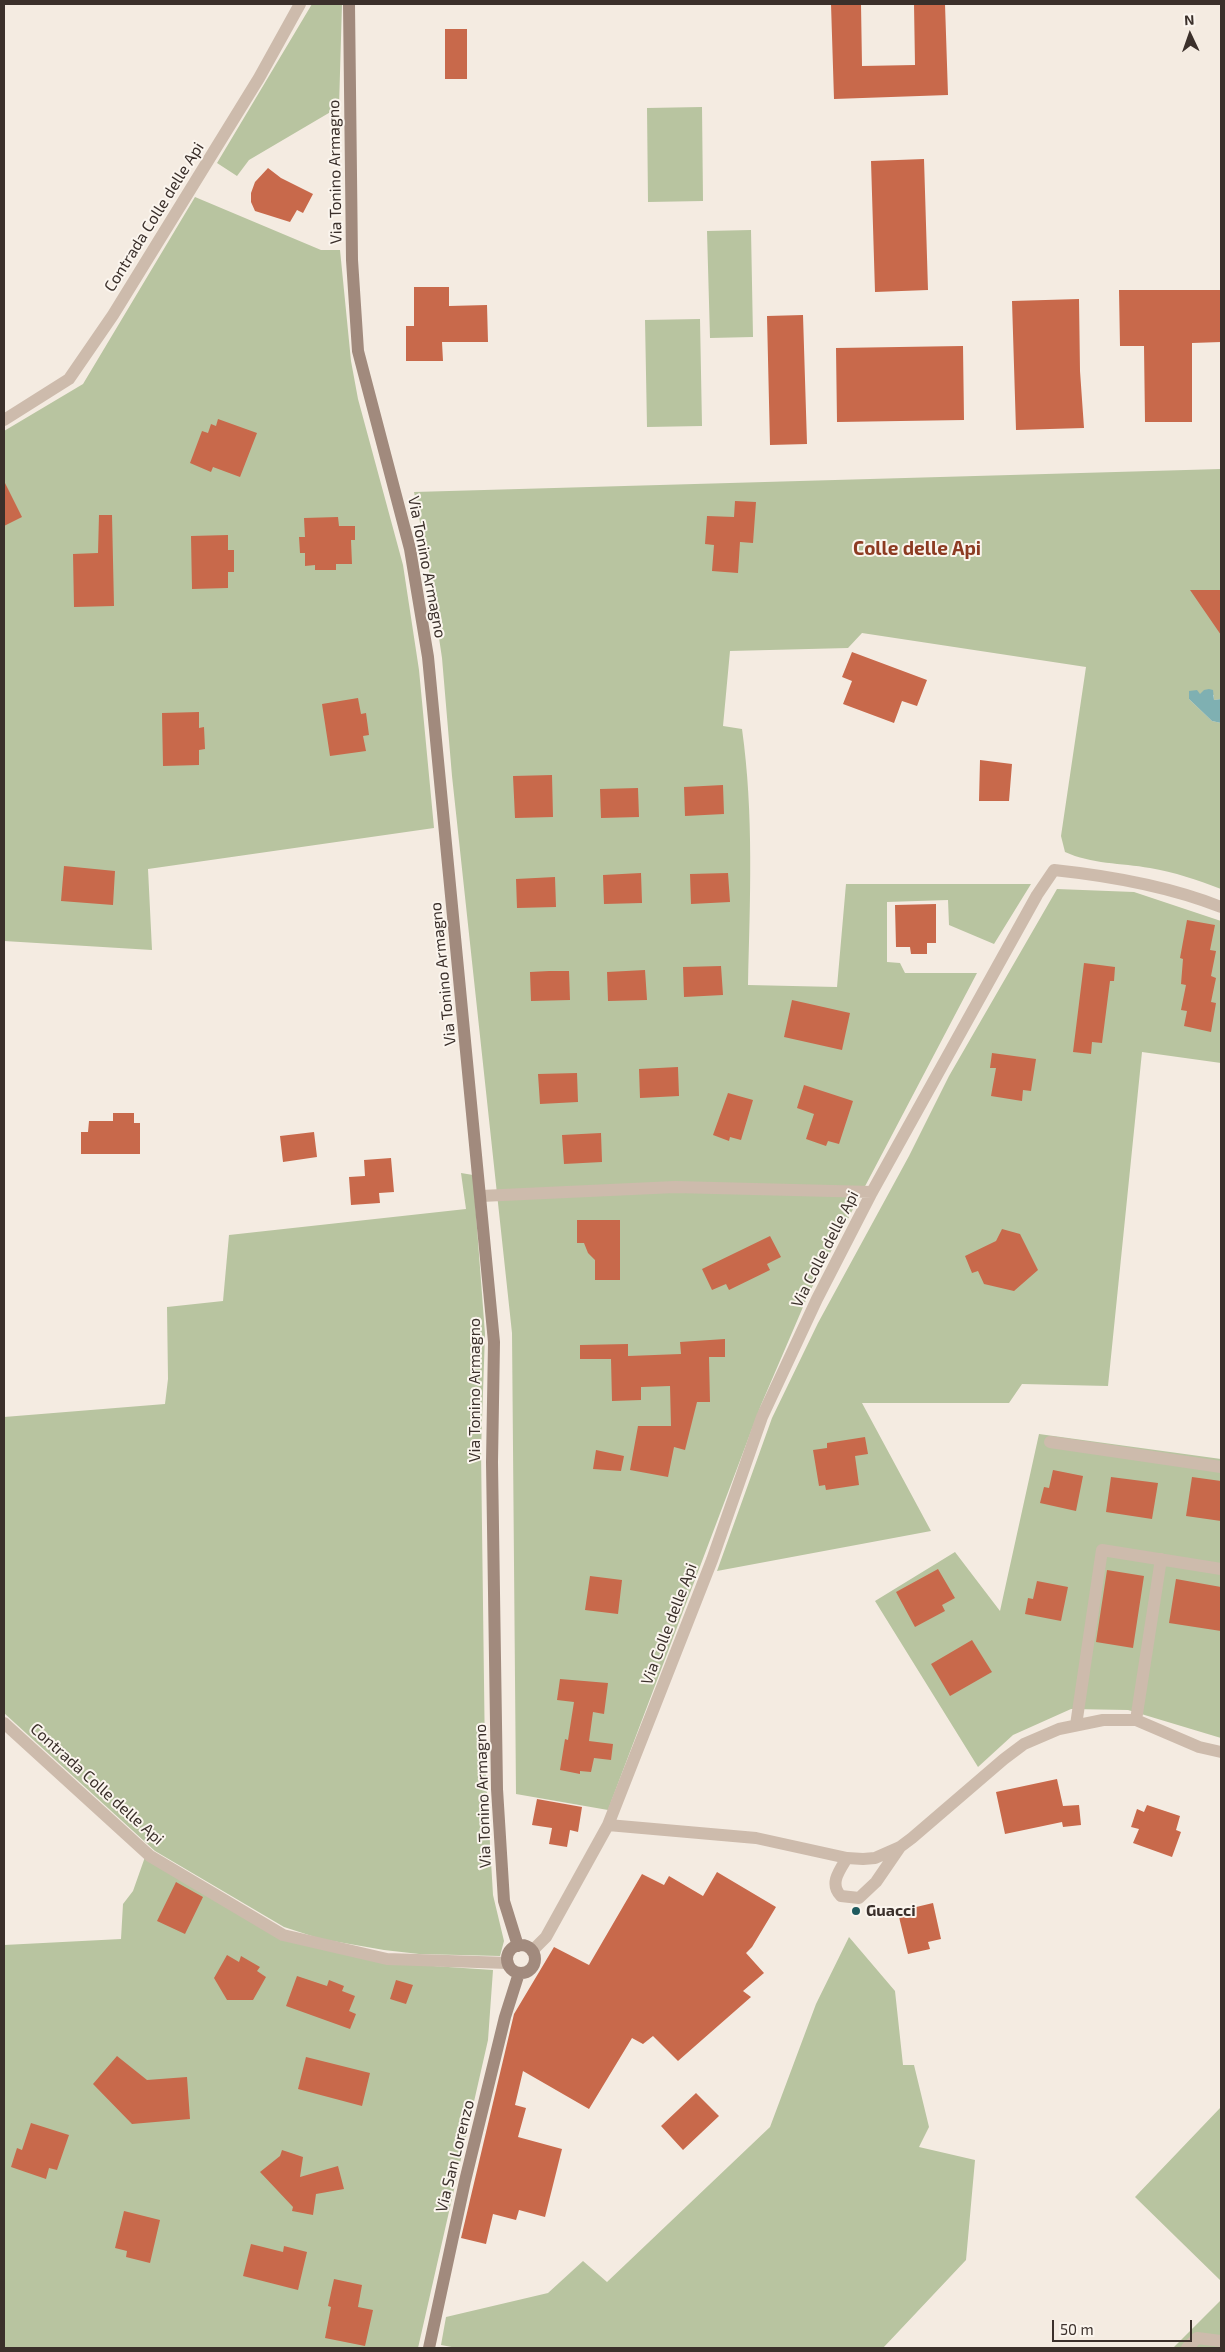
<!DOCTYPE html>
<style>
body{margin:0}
#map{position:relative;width:1225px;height:2352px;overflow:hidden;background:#f4ebe1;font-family:"Exo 2",sans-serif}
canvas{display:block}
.frame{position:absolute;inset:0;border:5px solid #3b302b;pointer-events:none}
.north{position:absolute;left:1165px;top:10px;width:50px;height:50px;-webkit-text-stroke:4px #fbf5ee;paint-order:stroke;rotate:357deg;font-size:14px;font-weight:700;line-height:20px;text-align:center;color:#3b302b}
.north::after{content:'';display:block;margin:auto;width:18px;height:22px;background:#3b302b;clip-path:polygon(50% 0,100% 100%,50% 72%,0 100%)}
.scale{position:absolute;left:1052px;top:2320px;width:140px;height:22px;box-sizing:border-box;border:2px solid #3b302b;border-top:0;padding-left:6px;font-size:15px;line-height:18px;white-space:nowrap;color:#3b302b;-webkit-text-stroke:4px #fbf5ee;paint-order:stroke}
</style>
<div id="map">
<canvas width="1225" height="2352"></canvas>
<div class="frame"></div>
<div class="north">N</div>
<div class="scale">50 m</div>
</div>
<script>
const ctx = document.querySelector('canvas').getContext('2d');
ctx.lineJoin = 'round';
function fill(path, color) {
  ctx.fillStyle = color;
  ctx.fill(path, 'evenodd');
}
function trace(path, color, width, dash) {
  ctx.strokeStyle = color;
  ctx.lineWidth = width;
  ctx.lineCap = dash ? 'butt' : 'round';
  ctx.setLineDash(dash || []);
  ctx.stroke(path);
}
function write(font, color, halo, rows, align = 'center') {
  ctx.font = font + ' "Exo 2",sans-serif';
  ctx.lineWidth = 4;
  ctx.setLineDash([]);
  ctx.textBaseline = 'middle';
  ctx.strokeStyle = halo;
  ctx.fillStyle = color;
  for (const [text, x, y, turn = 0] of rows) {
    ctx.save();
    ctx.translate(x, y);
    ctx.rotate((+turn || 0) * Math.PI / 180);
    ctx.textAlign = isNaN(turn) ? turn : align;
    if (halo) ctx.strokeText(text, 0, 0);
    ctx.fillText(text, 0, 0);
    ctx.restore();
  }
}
const green = new Path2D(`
 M 312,4 L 342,4 L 339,107 L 249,160 L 237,176 L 217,163 Z
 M 702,107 L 703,201 L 648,202 L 647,108 Z
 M 195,197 L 321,250 L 340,250 L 351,361 L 358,399 L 403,565 L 419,670 L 434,828 L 148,869 L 152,950 L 4,941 L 4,431 L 83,384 Z
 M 751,230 L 753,337 L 710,338 L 707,231 Z
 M 700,319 L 702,426 L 647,427 L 645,320 Z
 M 1221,469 L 1221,699 L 1214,700 L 1214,695 L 1200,694 L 1189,699 L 1212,721 L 1221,723 L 1221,889 C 1198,880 1174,872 1150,868 C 1121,863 1091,864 1065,852 L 1061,836 L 1086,667 L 862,633 L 848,648 L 730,651 L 723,726 L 742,729 C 754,814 750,899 748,985 L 837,987 L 846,884 L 1031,884 L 994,944 L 949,925 L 948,900 L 887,902 L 887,962 L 900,963 L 905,973 L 977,973 L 809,1293 L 761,1405 L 608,1810 L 516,1794 L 512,1333 L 452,776 L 442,658 L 427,558 L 414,492 Z
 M 1057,889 L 1134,892 L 1221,921 L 1221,1063 L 1142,1052 L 1108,1386 L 1022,1384 L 1009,1403 L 862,1403 L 931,1531 L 717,1571 L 772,1418 L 818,1323 L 909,1156 L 949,1076 Z
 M 461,1173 L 473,1175 L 485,1334 L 481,1450 L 485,1759 L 493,1895 L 504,1941 L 500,1956 L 419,1954 L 384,1950 L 321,1939 L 284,1927 L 155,1851 L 4,1713 L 4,1417 L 165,1404 L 168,1379 L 167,1307 L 223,1301 L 229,1235 L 466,1209 Z
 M 1039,1434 L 1221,1459 L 1221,1738 L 1128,1710 L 1071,1709 L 1013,1735 L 978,1767 L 875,1601 L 955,1552 L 1000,1611 Z
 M 145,1857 L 282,1937 L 389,1963 L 493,1970 L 488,2040 L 418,2348 L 4,2348 L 4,1945 L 121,1939 L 123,1904 L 133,1891 Z
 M 849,1937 L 895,1991 L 903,2065 L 914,2065 L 929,2127 L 919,2147 L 975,2160 L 966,2260 L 883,2348 L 457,2348 L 441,2345 L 446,2317 L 548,2293 L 583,2261 L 607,2282 L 770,2127 L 816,2004 Z
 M 1221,2107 L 1221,2281 L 1135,2197 Z
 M 1221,2300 L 1221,2348 L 1173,2348 Z`);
const water = new Path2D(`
 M 1209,689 L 1213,690 L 1214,700 L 1221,699 L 1221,723 L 1212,721 L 1189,699 L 1189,691 L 1197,690 L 1200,694 L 1204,690 Z`);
const building = new Path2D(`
 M 831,4 L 861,4 L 862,66 L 915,65 L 914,4 L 945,4 L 948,95 L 834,99 Z
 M 445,29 L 467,29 L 467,79 L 445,79 Z
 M 924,159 L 928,290 L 875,292 L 871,161 Z
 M 268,168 L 281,178 L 313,194 L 303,213 L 297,210 L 290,222 L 255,211 L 251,202 L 251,193 L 255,182 Z
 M 414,287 L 449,287 L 449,306 L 487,305 L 488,342 L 442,342 L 443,361 L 406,361 L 406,326 L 414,326 Z
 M 1119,290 L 1221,290 L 1221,342 L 1192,343 L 1192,422 L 1145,422 L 1144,346 L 1120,346 Z
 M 1079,299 L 1080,371 L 1084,428 L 1016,430 L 1012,301 Z
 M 803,315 L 807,444 L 770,445 L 767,316 Z
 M 963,346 L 964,420 L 837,422 L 836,348 Z
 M 218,419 L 257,433 L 240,477 L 213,467 L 211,472 L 190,463 L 202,431 L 208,433 L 211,424 L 216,426 Z
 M 4,481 L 22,517 L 4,526 Z
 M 735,501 L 756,502 L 753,543 L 740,542 L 738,573 L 712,571 L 714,545 L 705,544 L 707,516 L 734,517 Z
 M 99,515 L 112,515 L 114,606 L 74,607 L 73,554 L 98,553 Z
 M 338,517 L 339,526 L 355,526 L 355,540 L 351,540 L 352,564 L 336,564 L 336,570 L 315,570 L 315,565 L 305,566 L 305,553 L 300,553 L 299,537 L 305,537 L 304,518 Z
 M 228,535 L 228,550 L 234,550 L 234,572 L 228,572 L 228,588 L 192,589 L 191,536 Z
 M 1190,590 L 1221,590 L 1221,635 Z
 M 852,652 L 927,680 L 917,706 L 902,701 L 894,723 L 843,704 L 852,681 L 842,677 Z
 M 358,698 L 361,714 L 366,713 L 369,735 L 363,736 L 366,751 L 330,756 L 322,704 Z
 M 199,712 L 199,728 L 204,727 L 205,749 L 199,750 L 199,765 L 163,766 L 162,713 Z
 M 980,760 L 1012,764 L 1009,801 L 979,801 Z
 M 552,775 L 553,817 L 515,818 L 513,776 Z
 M 723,785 L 724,814 L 685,816 L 684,787 Z
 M 638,788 L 639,817 L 601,818 L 600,789 Z
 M 64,866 L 115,871 L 113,905 L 61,901 Z
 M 641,873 L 642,903 L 604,904 L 603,875 Z
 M 728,873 L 730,902 L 691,904 L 690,874 Z
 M 555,877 L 556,907 L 517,908 L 516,879 Z
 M 936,904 L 936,943 L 927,943 L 927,954 L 911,954 L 910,947 L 896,947 L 895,905 Z
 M 1187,920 L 1215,925 L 1210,950 L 1216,951 L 1211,976 L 1216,978 L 1211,1002 L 1216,1003 L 1211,1032 L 1184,1026 L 1187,1011 L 1181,1010 L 1186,985 L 1181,984 L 1183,959 L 1180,958 Z
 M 1084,963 L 1115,967 L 1114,981 L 1110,981 L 1102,1043 L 1092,1042 L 1091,1054 L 1073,1052 Z
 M 721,966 L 723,995 L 684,997 L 683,967 Z
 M 645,970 L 647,1000 L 608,1001 L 607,972 Z
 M 549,971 L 569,971 L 570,1000 L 531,1001 L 530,972 Z
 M 792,1000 L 850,1013 L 842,1050 L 784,1037 Z
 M 992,1053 L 1036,1059 L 1031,1091 L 1023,1090 L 1022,1101 L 991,1096 L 996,1068 L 990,1068 Z
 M 678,1067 L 679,1096 L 640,1098 L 639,1069 Z
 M 577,1073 L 578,1102 L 540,1104 L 538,1074 Z
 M 804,1085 L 853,1101 L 839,1144 L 828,1141 L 826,1146 L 806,1139 L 814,1114 L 797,1108 Z
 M 728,1093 L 753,1100 L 741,1140 L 730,1137 L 729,1141 L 713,1135 Z
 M 113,1113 L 134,1113 L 134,1123 L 140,1123 L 140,1154 L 81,1154 L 81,1132 L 88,1132 L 89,1121 L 113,1121 Z
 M 314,1132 L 317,1157 L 283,1162 L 280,1136 Z
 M 601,1133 L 602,1162 L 564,1164 L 562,1135 Z
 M 391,1158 L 394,1192 L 379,1193 L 380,1203 L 351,1205 L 349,1177 L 365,1176 L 364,1160 Z
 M 577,1220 L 620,1220 L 620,1280 L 595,1280 L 595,1260 L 588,1253 L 584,1243 L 577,1243 Z
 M 1002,1229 L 1020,1234 L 1038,1270 L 1014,1291 L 984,1284 L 978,1271 L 972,1273 L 965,1256 L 996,1241 Z
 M 770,1236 L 781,1257 L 767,1264 L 770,1270 L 729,1290 L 726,1284 L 712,1290 L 702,1269 Z
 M 725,1339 L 725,1357 L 709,1357 L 710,1402 L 697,1402 L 685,1450 L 674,1447 L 668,1477 L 630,1470 L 638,1426 L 671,1426 L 670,1386 L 641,1387 L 641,1400 L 612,1401 L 611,1359 L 580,1359 L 580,1345 L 628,1344 L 628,1356 L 681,1354 L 680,1342 Z
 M 865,1437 L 868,1454 L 855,1456 L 859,1485 L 826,1490 L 825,1485 L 819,1486 L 813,1450 L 827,1448 L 827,1443 Z
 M 596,1450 L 624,1456 L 621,1471 L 593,1469 Z
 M 1053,1470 L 1083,1476 L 1076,1511 L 1040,1503 L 1044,1487 L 1049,1488 Z
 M 1111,1477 L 1158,1483 L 1152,1519 L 1106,1512 Z
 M 1192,1477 L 1221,1481 L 1221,1521 L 1186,1516 Z
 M 938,1569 L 955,1598 L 942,1605 L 945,1611 L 915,1627 L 896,1592 Z
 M 1107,1570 L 1144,1576 L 1133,1648 L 1096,1642 Z
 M 590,1576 L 622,1580 L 618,1614 L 585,1610 Z
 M 1176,1579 L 1221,1587 L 1221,1631 L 1169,1623 Z
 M 1037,1581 L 1068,1587 L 1061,1621 L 1025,1614 L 1028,1598 L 1033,1599 Z
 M 972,1640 L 992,1672 L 950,1696 L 931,1664 Z
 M 560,1679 L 608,1683 L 604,1714 L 593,1712 L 589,1741 L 613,1744 L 611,1760 L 594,1758 L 591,1772 L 580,1771 L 580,1774 L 560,1770 L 565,1739 L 568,1740 L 574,1702 L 557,1700 Z
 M 1057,1779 L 1063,1806 L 1079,1805 L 1081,1825 L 1063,1827 L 1062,1822 L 1005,1834 L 996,1792 Z
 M 537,1799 L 582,1807 L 578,1832 L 570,1830 L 567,1847 L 549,1844 L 552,1828 L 532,1825 Z
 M 1147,1805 L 1180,1816 L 1176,1830 L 1181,1832 L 1172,1857 L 1133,1843 L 1139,1829 L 1131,1827 L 1137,1809 L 1144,1812 Z
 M 717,1872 L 776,1907 L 752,1947 L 746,1953 L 764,1973 L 743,1991 L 751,1997 L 678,2061 L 653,2036 L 643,2044 L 632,2038 L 589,2109 L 523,2071 L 515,2105 L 526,2108 L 518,2137 L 562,2149 L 545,2217 L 519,2210 L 516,2220 L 493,2214 L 486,2244 L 461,2238 L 514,2014 L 554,1947 L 589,1965 L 642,1874 L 664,1885 L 669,1876 L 703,1896 Z
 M 176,1882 L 203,1897 L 185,1934 L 157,1921 Z
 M 933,1903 L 941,1939 L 928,1942 L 930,1949 L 908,1954 L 899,1917 L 914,1914 L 912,1908 Z
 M 227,1955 L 239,1962 L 241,1956 L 260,1967 L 257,1971 L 266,1977 L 253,2000 L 227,2000 L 214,1978 Z
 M 297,1976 L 327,1986 L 329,1980 L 344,1986 L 342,1991 L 355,1996 L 349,2011 L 356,2014 L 350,2029 L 286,2006 Z
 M 396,1980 L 413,1985 L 406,2004 L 390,1999 Z
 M 117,2056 L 147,2080 L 187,2077 L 190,2119 L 132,2124 L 93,2084 Z
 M 306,2057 L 370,2073 L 362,2106 L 298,2089 Z
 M 696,2093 L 719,2116 L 683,2150 L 661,2126 Z
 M 31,2123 L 69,2135 L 57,2170 L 49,2168 L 46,2179 L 11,2167 L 17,2148 L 22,2150 Z
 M 282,2150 L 303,2157 L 300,2177 L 338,2166 L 344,2189 L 316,2194 L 313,2215 L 292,2211 L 293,2207 L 260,2172 L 280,2156 Z
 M 124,2211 L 160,2220 L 150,2263 L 126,2257 L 127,2251 L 115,2248 Z
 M 251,2244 L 283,2252 L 284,2246 L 307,2252 L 298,2290 L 243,2276 Z
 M 334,2279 L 362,2285 L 358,2307 L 373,2310 L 365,2346 L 325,2338 L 331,2307 L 328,2306 Z`);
const street = new Path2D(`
 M 4,420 L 69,379 L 113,315 L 259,78 L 300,4
 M 481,1196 L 675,1187 L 872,1192
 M 1050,1442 L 1221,1467
 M 1136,1720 L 1161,1559
 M 4,1723 L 150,1856 L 283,1935 L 387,1959 L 508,1963
 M 1076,1725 L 1102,1550 L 1221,1569
 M 608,1825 L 712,1560 L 762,1417 L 817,1299 L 872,1192 L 1037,895 L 1054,870 C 1111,876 1168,886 1221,907
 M 847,1858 C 839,1871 829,1884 841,1896 L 859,1898 L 876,1882 L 900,1847
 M 532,1951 L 546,1937 L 608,1825 L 756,1838 L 847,1858 L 863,1859 L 875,1858 L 900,1847 L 912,1838 L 1004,1759 L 1024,1744 L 1059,1729 L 1103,1720 L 1136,1720 L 1199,1747 L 1221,1752
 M 1187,2348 L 1197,2338 L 1221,2341`);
const secondary = new Path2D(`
 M 349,4 L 352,260 L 358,351 L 410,549 L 428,657 L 494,1342 L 492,1462 L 497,1789 L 504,1901 L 518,1946
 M507 1959a14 14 0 1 1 28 0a14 14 0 1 1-28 0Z
 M 429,2348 L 465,2181 L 505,2017 L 519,1973`);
const markers = [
 [856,1911,5,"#1f5a5e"]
];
const streetNames = [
 ["Via Tonino Armagno",335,172,-91],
 ["Contrada Colle delle Api",154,217,-58],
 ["Via Tonino Armagno",427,567,79],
 ["Via Tonino Armagno",443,974,-96],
 ["Via Colle delle Api",825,1249,-63],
 ["Via Tonino Armagno",475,1390,-90],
 ["Via Colle delle Api",669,1624,-69],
 ["Contrada Colle delle Api",97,1784,42],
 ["Via Tonino Armagno",483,1796,-92],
 ["Via San Lorenzo",455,2156,-76]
];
const poiNames = [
 ["Guacci",866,1911]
];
const quarterNames = [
 ["Colle delle Api",917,549]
];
fill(green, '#b8c4a0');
fill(water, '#7fb0b2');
fill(building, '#c8694b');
trace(street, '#cdbbac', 12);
trace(secondary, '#a18a7d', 12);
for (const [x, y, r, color] of markers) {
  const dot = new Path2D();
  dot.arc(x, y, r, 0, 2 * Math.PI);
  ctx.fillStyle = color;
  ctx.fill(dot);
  trace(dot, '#fbf5ee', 2);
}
write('16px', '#3b302b', '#fbf5ee', streetNames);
write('bold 16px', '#3b302b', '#fbf5ee', poiNames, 'left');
write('bold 19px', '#8c3b22', '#fbf5ee', quarterNames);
</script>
